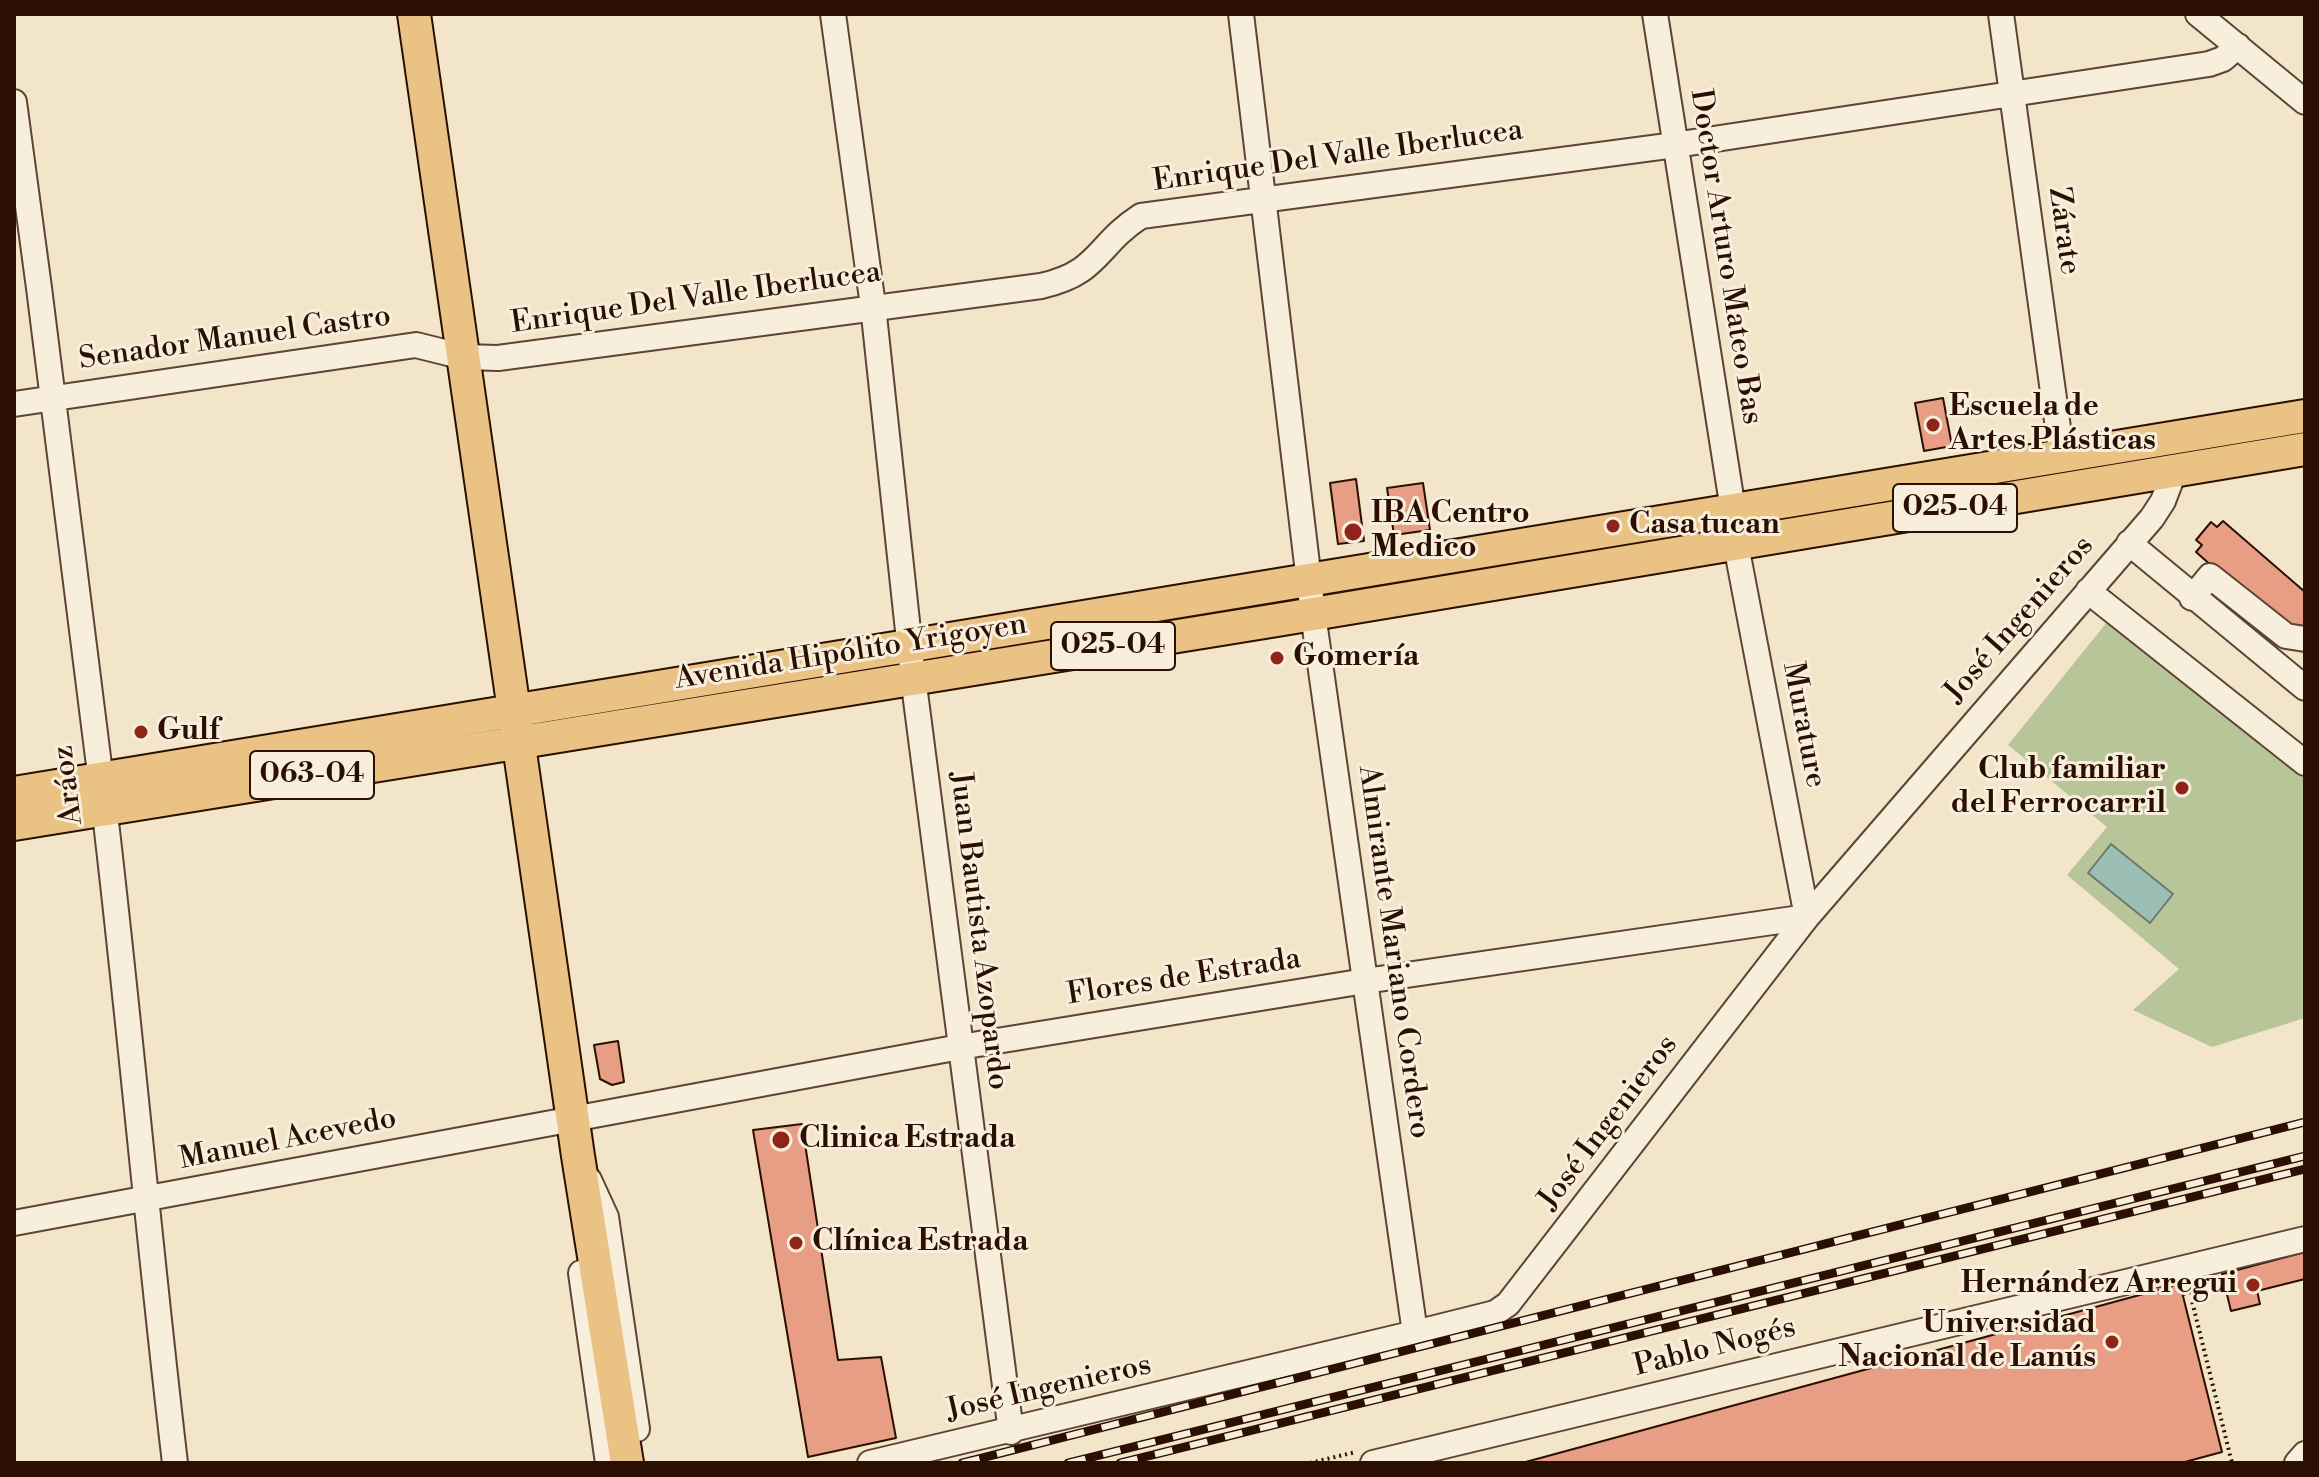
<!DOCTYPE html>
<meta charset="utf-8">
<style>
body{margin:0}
#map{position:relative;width:2319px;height:1477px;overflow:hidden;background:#f3e5c9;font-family:"Libre Bodoni",serif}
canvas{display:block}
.frame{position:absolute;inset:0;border:16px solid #2b0f02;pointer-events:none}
</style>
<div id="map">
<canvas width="2319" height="1477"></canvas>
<div class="frame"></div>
</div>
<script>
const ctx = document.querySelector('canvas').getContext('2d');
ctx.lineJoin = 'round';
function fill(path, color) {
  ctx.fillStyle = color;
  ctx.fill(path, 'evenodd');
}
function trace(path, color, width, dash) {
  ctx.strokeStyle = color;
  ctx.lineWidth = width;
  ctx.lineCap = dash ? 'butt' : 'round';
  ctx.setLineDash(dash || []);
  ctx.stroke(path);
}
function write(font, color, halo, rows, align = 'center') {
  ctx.font = font + ' "Libre Bodoni",serif';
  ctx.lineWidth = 6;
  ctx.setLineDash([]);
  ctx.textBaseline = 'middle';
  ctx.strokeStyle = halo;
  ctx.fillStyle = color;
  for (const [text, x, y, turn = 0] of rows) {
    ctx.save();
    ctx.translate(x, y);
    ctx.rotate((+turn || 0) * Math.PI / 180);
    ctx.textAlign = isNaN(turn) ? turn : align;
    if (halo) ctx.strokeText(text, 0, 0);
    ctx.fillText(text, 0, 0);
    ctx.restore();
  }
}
const green = new Path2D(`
 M 2120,606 L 2305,749 L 2305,1018 L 2212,1047 L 2133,1010 L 2179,969 L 2067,875 L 2107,827 L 2008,745 Z`);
const water = new Path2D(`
 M 2111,844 L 2173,894 L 2150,923 L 2088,873 Z`);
const building = new Path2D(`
 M 1943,398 L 1952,446 L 1924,451 L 1915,403 Z
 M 1356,479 L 1364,541 L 1338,544 L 1330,483 Z
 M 1423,483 L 1430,530 L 1394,535 L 1387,488 Z
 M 2223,521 L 2305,592 L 2305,626 L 2301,631 L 2288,633 L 2196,552 L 2202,545 L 2196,540 L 2211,522 L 2217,527 Z
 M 618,1041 L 624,1082 L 612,1085 L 600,1079 L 594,1045 Z
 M 802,1124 L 838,1360 L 881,1357 L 896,1438 L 808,1457 L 753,1130 Z
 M 2305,1252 L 2305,1279 L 2257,1291 L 2260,1304 L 2231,1311 L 2222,1274 Z
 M 2180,1284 L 2222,1452 L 2181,1463 L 1522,1463 Z`);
const path = new Path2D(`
 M 2183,1294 L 2195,1291 L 2192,1301 L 2232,1463
 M 1310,1463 L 1356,1452`);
const minor = new Path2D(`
 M 833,14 L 873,306 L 913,677 L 1011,1432
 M 1241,14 L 1313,614 L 1415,1333
 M 1655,14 L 1733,510
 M 2001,14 L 2062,457
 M 2198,14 L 2305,102
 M 14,102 C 46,336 76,570 104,805 C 130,1024 149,1244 175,1463
 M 14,404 L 416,345 L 464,357 L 498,358 L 1041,286 C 1100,273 1096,245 1141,216 L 1675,145 L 2209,64 L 2223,59 L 2238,46
 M 2129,543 L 2305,688
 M 1736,545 L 1807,917
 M 2088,591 L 2305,763
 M 2192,598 L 2210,576 L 2286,636 L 2305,639
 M 589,1180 L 606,1217 L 637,1429
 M 14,1223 L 960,1047 L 1365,981 L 1807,917
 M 581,1273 L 608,1463
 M 870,1463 L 1415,1333 L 1495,1313 L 1508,1304 L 1807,917 L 2152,518 L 2163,501 L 2174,472
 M 1373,1463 L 2305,1239
 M 2297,1463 L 2305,1454`);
const major = new Path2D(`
 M 414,14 L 578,1156 L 627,1463
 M 14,793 L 2305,416
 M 14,824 L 1277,620 L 2305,449`);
const rail = new Path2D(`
 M 962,1463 L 2305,1122
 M 1068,1463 L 2305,1156
 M 1120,1463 L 2305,1169`);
const markers = [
 [1933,425,8,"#8f2418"],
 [1613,526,8,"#8f2418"],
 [1353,532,10,"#8f2418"],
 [1277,658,8,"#8f2418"],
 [141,732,8,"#8f2418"],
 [2182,788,8,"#8f2418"],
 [781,1140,10,"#8f2418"],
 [796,1243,8,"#8f2418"],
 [2253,1285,8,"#8f2418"],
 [2112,1342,8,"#8f2418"]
];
const shields = [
 [1955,508,124],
 [1113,646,124],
 [312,775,124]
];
const shieldNames = [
 ["025-04",1955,508],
 ["025-04",1113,646],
 ["063-04",312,775]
];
const streetNames = [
 ["Enrique Del Valle Iberlucea",1338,157,-8],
 ["Zárate",2063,231,82],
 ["Doctor Arturo Mateo Bas",1725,257,81],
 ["Enrique Del Valle Iberlucea",696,299,-8],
 ["Senador Manuel Castro",235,339,-8],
 ["José Ingenieros",2020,620,-49],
 ["Avenida Hipólito Yrigoyen",851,653,-9],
 ["Murature",1803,725,79],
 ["Aráoz",69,785,-97],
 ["Juan Bautista Azopardo",978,931,83],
 ["Almirante Mariano Cordero",1393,952,82],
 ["Flores de Estrada",1184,978,-9],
 ["José Ingenieros",1609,1123,-53],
 ["Manuel Acevedo",288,1140,-11],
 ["Pablo Nogés",1715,1348,-14],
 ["José Ingenieros",1049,1389,-13]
];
const poiNames = [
 ["Escuela de",1949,408],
 ["Artes Plásticas",1949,442],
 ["IBA Centro",1371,515],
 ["Medico",1371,549],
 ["Casa tucan",1629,526],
 ["Gomería",1293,658],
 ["Gulf",157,732],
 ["Club familiar",2166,771,"right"],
 ["del Ferrocarril",2166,805,"right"],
 ["Clinica Estrada",799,1140],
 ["Clínica Estrada",812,1243],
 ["Hernández Arregui",2237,1285,"right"],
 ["Universidad",2096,1325,"right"],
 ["Nacional de Lanús",2096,1359,"right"]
];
fill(green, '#b8c599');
fill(water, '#9bbfb4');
trace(water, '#6e796d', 2);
fill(building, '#e79e85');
trace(building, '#2b0f02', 2);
trace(minor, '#5d4434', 28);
trace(major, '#2b0f02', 36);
trace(path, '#2b0f02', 4, [2, 4]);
trace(minor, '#f7eedc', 24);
trace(major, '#eac284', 32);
trace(rail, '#2b0f02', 9);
trace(rail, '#f7eedc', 6, [18]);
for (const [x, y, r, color] of markers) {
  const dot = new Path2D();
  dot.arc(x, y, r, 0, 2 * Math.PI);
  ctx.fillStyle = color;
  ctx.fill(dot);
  trace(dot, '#f7eedc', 3);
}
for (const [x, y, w] of shields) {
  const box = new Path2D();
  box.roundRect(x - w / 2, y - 24, w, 48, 6);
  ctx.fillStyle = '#f7eedc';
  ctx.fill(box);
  trace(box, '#2b0f02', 2);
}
write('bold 28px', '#2b0f02', null, shieldNames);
write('30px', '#2b0f02', '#f7eedc', streetNames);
write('bold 30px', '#2b0f02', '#f7eedc', poiNames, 'left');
</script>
